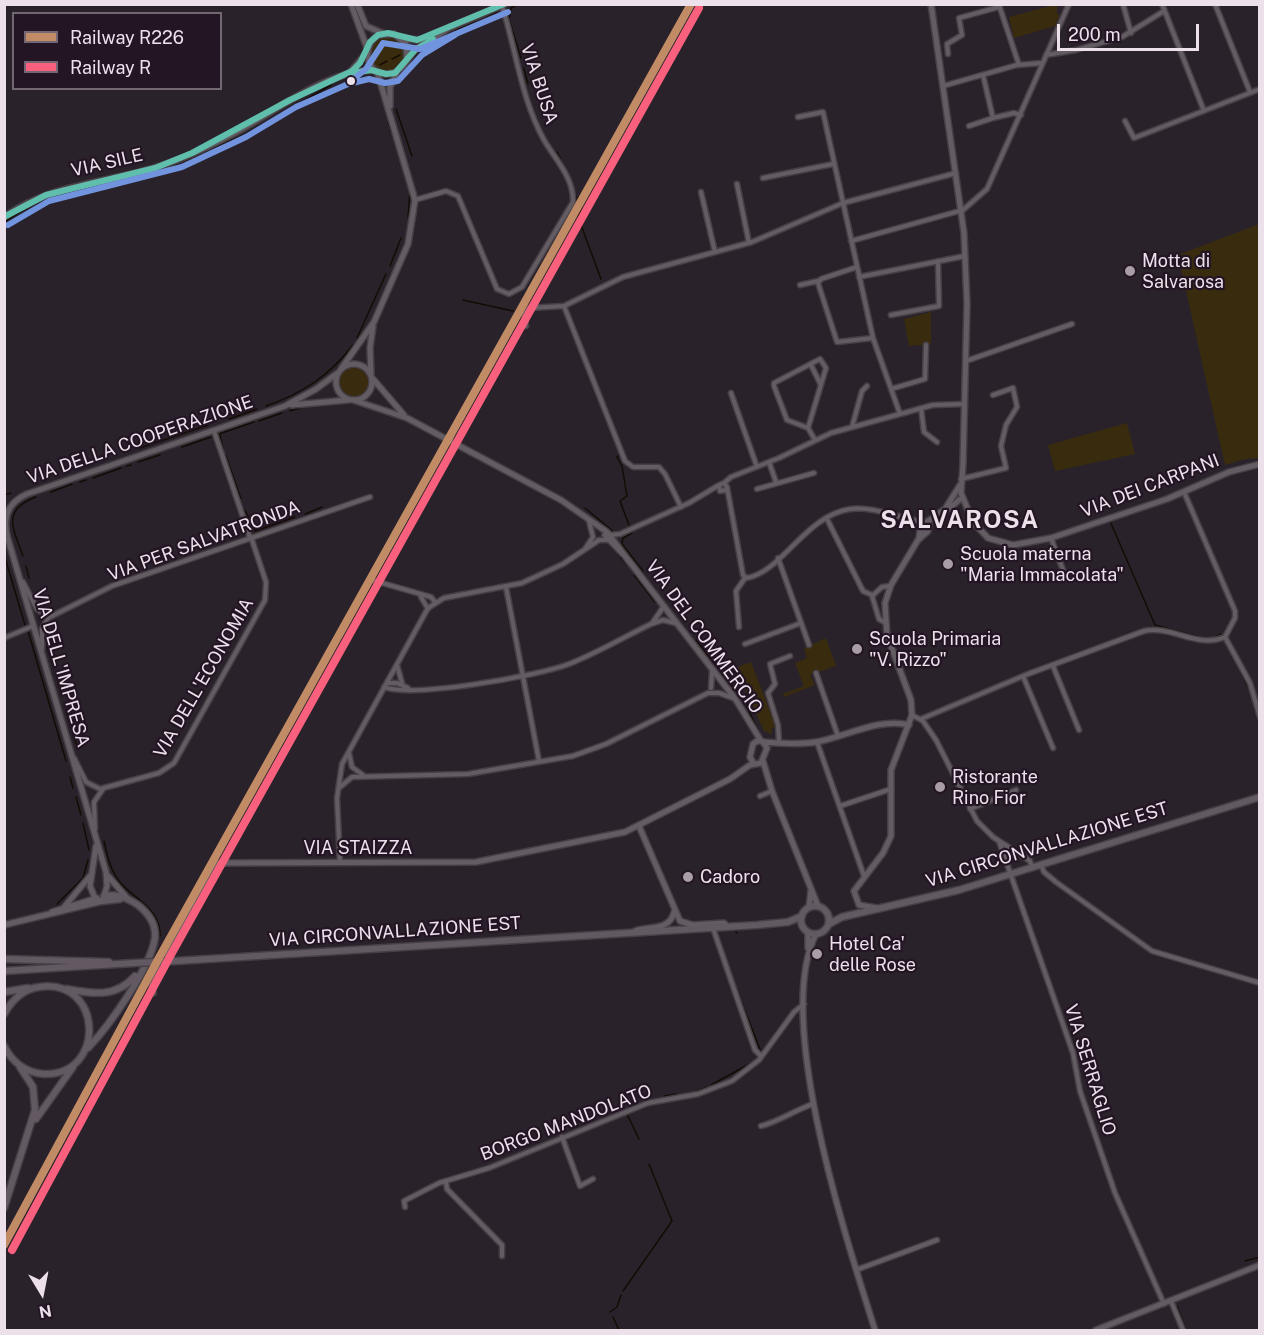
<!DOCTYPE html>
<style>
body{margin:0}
#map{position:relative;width:1264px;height:1335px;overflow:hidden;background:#2a222a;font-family:"Public Sans",sans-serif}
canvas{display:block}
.frame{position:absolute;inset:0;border:6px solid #ece1eb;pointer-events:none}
.legend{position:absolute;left:12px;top:12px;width:210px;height:78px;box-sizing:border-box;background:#241524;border:2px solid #746774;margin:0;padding:8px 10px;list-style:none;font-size:18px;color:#ece1eb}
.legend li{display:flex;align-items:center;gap:12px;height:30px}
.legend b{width:30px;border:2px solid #746774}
.north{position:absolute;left:12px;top:1263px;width:60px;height:60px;-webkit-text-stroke:4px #241524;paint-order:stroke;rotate:170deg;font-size:16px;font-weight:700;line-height:24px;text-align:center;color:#ece1eb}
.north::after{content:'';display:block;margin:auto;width:21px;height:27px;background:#ece1eb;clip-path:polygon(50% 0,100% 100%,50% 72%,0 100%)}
.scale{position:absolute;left:1057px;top:24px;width:142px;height:27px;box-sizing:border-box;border:3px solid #ece1eb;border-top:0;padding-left:8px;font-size:18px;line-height:21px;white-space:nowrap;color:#ece1eb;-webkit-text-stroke:4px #241524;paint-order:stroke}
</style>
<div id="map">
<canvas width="1264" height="1335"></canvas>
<div class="frame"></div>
<ul class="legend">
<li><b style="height:8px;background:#c18c65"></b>Railway R226</li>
<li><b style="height:8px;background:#f8607d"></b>Railway R</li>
</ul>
<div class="north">N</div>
<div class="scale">200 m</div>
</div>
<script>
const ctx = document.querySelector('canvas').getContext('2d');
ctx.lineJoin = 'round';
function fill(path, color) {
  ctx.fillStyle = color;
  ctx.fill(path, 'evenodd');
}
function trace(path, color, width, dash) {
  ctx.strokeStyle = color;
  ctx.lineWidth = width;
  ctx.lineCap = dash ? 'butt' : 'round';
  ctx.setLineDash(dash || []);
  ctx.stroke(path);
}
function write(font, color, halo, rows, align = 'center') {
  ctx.font = font + ' "Public Sans",sans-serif';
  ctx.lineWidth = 4.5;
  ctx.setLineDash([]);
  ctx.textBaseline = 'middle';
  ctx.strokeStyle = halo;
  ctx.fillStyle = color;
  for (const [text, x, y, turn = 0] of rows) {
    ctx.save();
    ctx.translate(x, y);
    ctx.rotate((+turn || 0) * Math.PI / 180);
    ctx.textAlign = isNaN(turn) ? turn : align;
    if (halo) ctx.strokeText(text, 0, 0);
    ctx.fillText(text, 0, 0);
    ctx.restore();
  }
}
const green = new Path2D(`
 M 1054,5 L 1057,5 L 1057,15 L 1060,14 L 1055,26 L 1014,38 L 1009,17 Z
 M370 54a17 17 0 1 1 34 0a17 17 0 1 1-34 0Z
 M 1259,224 L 1259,458 L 1245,459 L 1225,465 L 1178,255 Z
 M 931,312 L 931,344 L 909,346 L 904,319 Z
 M340 382a14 14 0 1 1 28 0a14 14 0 1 1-28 0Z
 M 1127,423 L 1135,454 L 1055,471 L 1048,445 Z
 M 826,638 L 836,666 L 810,675 L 815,685 L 784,697 L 783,694 L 804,686 L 795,663 L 807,658 L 804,648 Z
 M 751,662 L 776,727 L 772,728 L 771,737 L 771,734 L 764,731 L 735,668 Z`);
const stream = new Path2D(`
 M 518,4 L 511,8 L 509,19 L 521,58
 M 486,16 L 497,12
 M 455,30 L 475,21
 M 392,59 L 400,55
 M 380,65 L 387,61
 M 524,68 L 528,84
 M 396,109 L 412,156
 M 388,122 L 396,145
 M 213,148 L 245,135 L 331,85
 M 205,152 L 207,151
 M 557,152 L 569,177
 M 183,161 L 200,154
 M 155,173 L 177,164
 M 100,184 L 146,174
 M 62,193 L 75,189
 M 576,196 L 577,199
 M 42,200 L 52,196
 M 583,203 L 578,217 L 601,279
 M 408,217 L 410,191
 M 4,222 L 30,205
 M 390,266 L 401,238
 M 463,300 L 513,311
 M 357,338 L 386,274
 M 332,404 L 338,404
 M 266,406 C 303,393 329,376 353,345
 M 290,411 L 303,407
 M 229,419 L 257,409
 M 259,421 L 282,413
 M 219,434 L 254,422
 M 220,435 L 223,449
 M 182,447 L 211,437
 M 140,448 L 208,425
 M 620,455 L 617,457 L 622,466 L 627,496 L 620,501 L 629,525
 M 226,456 L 241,499
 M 138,462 L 160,455
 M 127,466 L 131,465
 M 93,478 L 121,468
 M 80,482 L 86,480
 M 51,492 L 72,484
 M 4,495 L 11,493
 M 585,508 L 615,533
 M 245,510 L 255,531 L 295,517
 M 305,514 L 322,507
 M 1110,521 L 1155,625 L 1206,639
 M 632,533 L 623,538 L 622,544 L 643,571
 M 4,554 L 25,625
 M 618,554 L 628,566
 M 23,556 C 13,528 1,510 36,497
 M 26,566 L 29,578
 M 634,575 L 655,602
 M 28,631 L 66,761
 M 1211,639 L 1221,634
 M 696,640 L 744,701 L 758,730
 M 47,647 L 54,668
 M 1238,666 L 1250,691
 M 58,683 L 61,692
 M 66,710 L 77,747
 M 1258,715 L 1260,726
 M 70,777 L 73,788
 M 76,797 L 81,815
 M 83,823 L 89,850
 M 104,841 C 107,855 110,869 119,881 C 134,900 161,908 160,936
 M 57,904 L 83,878 L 88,860
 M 736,932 L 737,933
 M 737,990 L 761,1052
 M 711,1085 L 753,1062
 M 695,1092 L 707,1087
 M 684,1094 L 691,1093
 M 664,1096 L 676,1094
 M 652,1105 L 660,1103
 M 639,1139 L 627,1114 L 646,1107
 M 1245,1261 L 1260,1257
 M 623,1291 L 672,1221 L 649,1164
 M 1173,1296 L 1236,1271
 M 1177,1306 L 1186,1330
 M 610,1312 L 617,1307 L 621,1295
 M 613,1317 L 619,1330`);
const street = new Path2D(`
 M 1123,4 L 1131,33
 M 1162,4 L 1204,111
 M 1215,4 L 1250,92
 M 999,5 L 1019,65
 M 948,54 L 947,44 L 962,35 L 959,18 L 999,7
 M 1046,55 L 1076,50 L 1122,37 L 1164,11
 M 943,86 L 1017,65 L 1042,63
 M 798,117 L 823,112 L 873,338 L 900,414
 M 993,118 L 1014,113 L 1021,115
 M 1125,121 L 1134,138 L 1260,89
 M 969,126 L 993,118 L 983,75
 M 763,178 L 833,164
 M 737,184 L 749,243
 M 701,192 L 715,252
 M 415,200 L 446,191 L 458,196 L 497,289 L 509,294 L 522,287 L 573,202 C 574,178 555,159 544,140 C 521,99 516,49 502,6
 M 851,241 L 963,210 L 987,189 L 1069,4
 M 857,267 L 821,279 L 818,283 L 837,342 L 873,338
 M 859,277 L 965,256
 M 800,285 L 818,281
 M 564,306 L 623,277 L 752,242 L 843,203 L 956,173
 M 891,315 L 939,306 L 938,261
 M 526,326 L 524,314 L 529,308 L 564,306 L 625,461 L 633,467 L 659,467 L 665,474 L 681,507
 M 966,361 L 1072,324
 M 811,365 L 821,385
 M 891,389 L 925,379 L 926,345
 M 731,393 L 757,467
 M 921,408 L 924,432 L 937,442
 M 852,427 L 862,391 L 867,386
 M 808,428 L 826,368 L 820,359 L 774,383 L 774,386 L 787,420 L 808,428 L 815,440
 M 214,431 L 250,538
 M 769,462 L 776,482
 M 961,479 L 1006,468 L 1001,446 L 1006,425 L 1017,407 L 1013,388 L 993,395
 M 724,483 L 731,477 L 779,458 L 831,433 L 933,405 L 965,404
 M 757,489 L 814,473
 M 726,490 L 720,491 L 719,485 L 724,483 L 727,487 L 743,575 L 747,578 C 783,571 805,516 850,509 C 875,506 900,519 924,522
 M 1184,492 L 1235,611 L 1235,618 L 1225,637 L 1250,683 L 1260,717
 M 827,519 L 863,591 L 872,595
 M 610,535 L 620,534 L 689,503 L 719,485
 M 1051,538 L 1066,578
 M 585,549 L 593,537 L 589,521
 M 778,558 L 809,645
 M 375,581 L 431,597 L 435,602
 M 23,582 L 37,609 L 49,617
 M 506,587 L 539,761
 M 421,597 L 428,609
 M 653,622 L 664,606
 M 884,622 L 879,619 L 872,596 L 882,587 L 890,586
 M 739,627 L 736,591 L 745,578
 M 4,638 L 33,626
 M 745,644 L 801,623
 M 42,649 L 42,629 L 48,618 L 112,586 L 370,497
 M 397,665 L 402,683
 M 1053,666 L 1079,730
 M 816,673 L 838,736
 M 1023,676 L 1053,748
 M 387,683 L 397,683 L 408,688
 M 384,687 C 413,698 538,676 569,664 C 597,653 624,637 651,624 L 663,620 L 675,623
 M 711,688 L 712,672
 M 912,715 L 923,721 L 936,740 L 977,821 L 993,837 L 1030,861 L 1032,867
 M 921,719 L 1028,674 L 1144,631 C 1172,625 1197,649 1225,637
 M 779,742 L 778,725 L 768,693 L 775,684 L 770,664 L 790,656
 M 817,742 L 864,876
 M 349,753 L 352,767 L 363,775
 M 74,758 L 86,782 L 100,789 L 159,773 L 174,763 L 265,600 L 266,582 L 251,537
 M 339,788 L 352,777 L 468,774 L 573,756 L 606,744 L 708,693 L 719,693 L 733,698
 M 760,796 L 772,791
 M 840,806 L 891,789
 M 970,809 L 1016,790
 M 95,829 L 94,802 L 103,789
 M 999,841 L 1073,1053 L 1080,1091 L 1115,1193 L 1164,1304
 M 340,862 L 337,798 L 342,764 L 428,608 L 444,598 L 522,583 L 563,564 L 599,540 L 610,540
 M 1041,865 L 1044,872 L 1056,882 L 1152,951 L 1260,983
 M 713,928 L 755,1050 L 761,1056
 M 761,1126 C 780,1121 793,1111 813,1104
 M 562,1137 L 580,1186 L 593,1179
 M 446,1182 L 447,1189 L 502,1245 L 502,1256
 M 405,1207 L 404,1201 L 439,1183 L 489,1168 L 648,1103 L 698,1094 L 732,1081 L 759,1060 L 794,1012 L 804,1004
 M 856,1270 L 937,1240
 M 1171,1301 L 1183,1330`);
const secondary = new Path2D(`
 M 351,4 L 367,48
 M 357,4 L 366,26 L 382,33
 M 931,4 L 964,233 L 967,304 L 963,464 L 961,493 L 973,522 L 988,538 L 1013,545 L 1051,538 L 1167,499 L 1229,472 L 1260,464
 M 402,39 L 421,40 L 505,4
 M 407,61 L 406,44 L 394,34 L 378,35 C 359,48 368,80 393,73 C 404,70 407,58 415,50 C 425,41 439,36 450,27
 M 351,71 L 366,54
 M 390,106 L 390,87 L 397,72
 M 4,217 C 57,180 115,184 172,162 C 196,153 220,141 242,129 C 280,108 329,70 374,70
 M336 382a18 18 0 1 1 36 0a18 18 0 1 1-36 0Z
 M 341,369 L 374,322 L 408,244 L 415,200 L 377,71
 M 371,374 L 370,348 L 373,326
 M 373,379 L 404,415
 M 353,400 L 407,418 L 561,500 L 607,532 L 631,564
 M 292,405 L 348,400
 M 950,508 L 959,500
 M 927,522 L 945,509 L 960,485
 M 605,535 L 623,554
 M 919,538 L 921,525 L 924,522 L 929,524 L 928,531 L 921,530
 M 629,561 L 736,700 L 761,741
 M 764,742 C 780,743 800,745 816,742 C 845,737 880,717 909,725
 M 763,761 L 772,791 L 818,906
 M 639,826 L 680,921 L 693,925 L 724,923 L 728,927
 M 96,846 L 90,886 L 95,898 L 103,901
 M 108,876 L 127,898
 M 104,896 L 107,886 L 106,872 L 8,539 C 2,519 7,503 27,494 L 285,406 L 316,389 L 339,372
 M 65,906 L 90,876
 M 809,907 L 811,890
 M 877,908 L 859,905 L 854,891 L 883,853 L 891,836 L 891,770 L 912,715 L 911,700 L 887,635 L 885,603 L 891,585 L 918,540 L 927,532
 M 52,912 L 97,898
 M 4,925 L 103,901
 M 635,931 C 649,926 670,931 674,912
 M 808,932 L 808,948
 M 816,934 C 773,1018 847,1241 875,1330
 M 153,993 L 152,985 L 160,968 L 219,863 L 476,862 L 625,832 L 730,779 L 750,765 L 761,763 L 767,748 L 762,741 L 757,741 L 753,744 L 750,757 L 754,764
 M 1096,1330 L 1260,1265`);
const primary = new Path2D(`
 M 103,901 L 120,899
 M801 920a14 14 0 1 1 28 0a14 14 0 1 1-28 0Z
 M 829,924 L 842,917 L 959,890 L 1260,797
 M 4,959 L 109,962
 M 176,961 L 757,925 L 788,922 L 802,916
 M 4,971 L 134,963
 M 67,989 C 93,994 116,998 135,976
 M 4,992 L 28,988
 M 4,1014 C 12,1000 23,989 39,987 C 103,977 107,1076 44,1074 C 26,1073 12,1062 4,1046
 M 88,1048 C 109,1026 152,966 155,937 C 156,924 148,913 138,905 C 127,898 117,893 104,896
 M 36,1119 L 73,1067
 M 4,1208 L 35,1110 L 33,1087 L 20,1067`);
const primaryBridge = new Path2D(`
 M 134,963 L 176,961`);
const bus1 = new Path2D(`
 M 347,74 L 371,70 L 386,74 L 395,73 L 415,50 L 433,39
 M 4,217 L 46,195 L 155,168 L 192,153 L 290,100 L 352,71 L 360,63 L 370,42 L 378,35 L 388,33 L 417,40 L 504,4`);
const bus2 = new Path2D(`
 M 351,81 L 366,69 L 383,43 L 420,49 L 508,12
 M 8,225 L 49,201 L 182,167 L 246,137 L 296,107 L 348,84 L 369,79 L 385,83 L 398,81 L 422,55 L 455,35`);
const rail1 = new Path2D(`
 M 4,1245 L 160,956 L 691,4`);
const rail2 = new Path2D(`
 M 12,1250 L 168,960 L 699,8`);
const markers = [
 [351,81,5,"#ece1eb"],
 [1130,271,6,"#a89ea7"],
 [948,564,6,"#a89ea7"],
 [857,649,6,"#a89ea7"],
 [940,787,6,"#a89ea7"],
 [688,877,6,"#a89ea7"],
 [817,954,6,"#a89ea7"]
];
const streetNames = [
 ["VIA BUSA",539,84,72],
 ["VIA SILE",107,163,-13],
 ["VIA DELLA COOPERAZIONE",140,440,-19],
 ["VIA DEI CARPANI",1150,486,-21],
 ["VIA PER SALVATRONDA",204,541,-20],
 ["VIA DEL COMMERCIO",704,637,54],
 ["VIA DELL'IMPRESA",61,668,74],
 ["VIA DELL'ECONOMIA",204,678,-60],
 ["VIA CIRCONVALLAZIONE EST",1047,845,-17],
 ["VIA STAIZZA",358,848],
 ["VIA CIRCONVALLAZIONE EST",395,932,-4],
 ["VIA SERRAGLIO",1090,1070,73],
 ["BORGO MANDOLATO",566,1123,-21]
];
const poiNames = [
 ["Motta di",1142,261],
 ["Salvarosa",1142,282],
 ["Scuola materna",960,554],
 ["\"Maria Immacolata\"",960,575],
 ["Scuola Primaria",869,639],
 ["\"V. Rizzo\"",869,660],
 ["Ristorante",952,777],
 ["Rino Fior",952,798],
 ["Cadoro",700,877],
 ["Hotel Ca'",829,944],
 ["delle Rose",829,965]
];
const districtNames = [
 ["SALVAROSA",960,521]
];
fill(green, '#392c0e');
trace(stream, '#140c04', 1.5);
trace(street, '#463f45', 7);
trace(secondary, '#463f45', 8);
trace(primary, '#463f45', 9);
trace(street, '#635d63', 4);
trace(secondary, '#635d63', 5);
trace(primary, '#635963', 6);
trace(primaryBridge, '#463f45', 9, []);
trace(primaryBridge, '#635963', 6);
trace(bus1, '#5fbeac', 6);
trace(bus2, '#7294de', 6);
trace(rail1, '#c18c65', 8);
trace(rail2, '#f8607d', 8);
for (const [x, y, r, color] of markers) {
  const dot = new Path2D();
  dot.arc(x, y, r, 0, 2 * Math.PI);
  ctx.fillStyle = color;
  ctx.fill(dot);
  trace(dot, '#241524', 2);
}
write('18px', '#ece1eb', '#241524', streetNames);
write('18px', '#ece1eb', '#241524', poiNames, 'left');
ctx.letterSpacing = '1.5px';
write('bold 24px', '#ece1eb', '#241524', districtNames);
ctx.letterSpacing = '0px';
</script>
